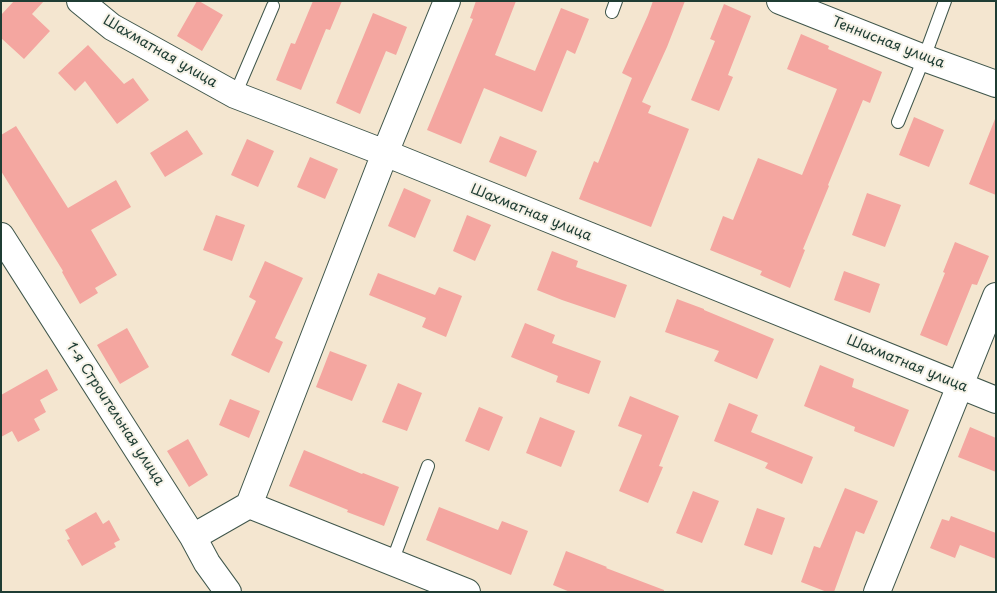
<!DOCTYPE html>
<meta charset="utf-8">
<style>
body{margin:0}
#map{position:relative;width:997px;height:593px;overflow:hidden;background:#f4e6d0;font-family:"Playpen Sans",sans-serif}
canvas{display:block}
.frame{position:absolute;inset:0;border:2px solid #1f3d34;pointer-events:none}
</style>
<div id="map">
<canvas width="997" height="593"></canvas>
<div class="frame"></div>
</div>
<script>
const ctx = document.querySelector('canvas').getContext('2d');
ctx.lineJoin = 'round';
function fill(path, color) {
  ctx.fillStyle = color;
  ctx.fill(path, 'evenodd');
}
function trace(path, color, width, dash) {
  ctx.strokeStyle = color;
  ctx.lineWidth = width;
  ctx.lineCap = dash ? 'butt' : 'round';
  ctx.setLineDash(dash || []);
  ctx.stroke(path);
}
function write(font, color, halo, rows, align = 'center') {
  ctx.font = font + ' "Playpen Sans",sans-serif';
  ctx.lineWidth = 4;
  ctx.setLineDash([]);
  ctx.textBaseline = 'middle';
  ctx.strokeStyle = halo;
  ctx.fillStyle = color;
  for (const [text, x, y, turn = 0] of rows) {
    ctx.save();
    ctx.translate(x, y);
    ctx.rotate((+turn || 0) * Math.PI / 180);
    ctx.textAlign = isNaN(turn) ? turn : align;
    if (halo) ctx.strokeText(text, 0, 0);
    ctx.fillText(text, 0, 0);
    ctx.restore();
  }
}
const building = new Path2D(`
 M 14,1 L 44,1 L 32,14 L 50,31 L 24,59 L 1,38 L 1,15 Z
 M 197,1 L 199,1 L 223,15 L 202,51 L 177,36 Z
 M 313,1 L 342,1 L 330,30 L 326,29 L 301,90 L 276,80 L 291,43 L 295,44 Z
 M 476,1 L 516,1 L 495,55 L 535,71 L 561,8 L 589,19 L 575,54 L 567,50 L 542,112 L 484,88 L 461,144 L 427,130 L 473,19 L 470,18 Z
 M 653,1 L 685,1 L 667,47 L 642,102 L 651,106 L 648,113 L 689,129 L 651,227 L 579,199 L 594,161 L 598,163 L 632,78 L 622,73 L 648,15 Z
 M 724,4 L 751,16 L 728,75 L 733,77 L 719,111 L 691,100 L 715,41 L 710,39 Z
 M 373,13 L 407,27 L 396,55 L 386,51 L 360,114 L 336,103 Z
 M 801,34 L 829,46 L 828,49 L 882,72 L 870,103 L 863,100 L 828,185 L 829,186 L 803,249 L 805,250 L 790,288 L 760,275 L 762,271 L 710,250 L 723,216 L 733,220 L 758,158 L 802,175 L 837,89 L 787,69 Z
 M 88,45 L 124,84 L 133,78 L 149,100 L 117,124 L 85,81 L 75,91 L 58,73 Z
 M 914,117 L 944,130 L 929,167 L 899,155 Z
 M 995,119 L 996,119 L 996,195 L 969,184 Z
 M 16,126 L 68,208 L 116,180 L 131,207 L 91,230 L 117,275 L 95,288 L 98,293 L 80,304 L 62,272 L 63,271 L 1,171 L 1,135 Z
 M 187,130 L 203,154 L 165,177 L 150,153 Z
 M 500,136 L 537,151 L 526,177 L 489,162 Z
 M 247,139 L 274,151 L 258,187 L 231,175 Z
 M 310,157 L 338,169 L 325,199 L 297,187 Z
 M 404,188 L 431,200 L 415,238 L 388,226 Z
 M 867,193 L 901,205 L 885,247 L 852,235 Z
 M 216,215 L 245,225 L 232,261 L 203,250 Z
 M 467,215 L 491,225 L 475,261 L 453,251 Z
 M 955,242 L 989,256 L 977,285 L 972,284 L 947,346 L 920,335 L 945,273 L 943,272 Z
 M 552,251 L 578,261 L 576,267 L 627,285 L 615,318 L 562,300 L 537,290 Z
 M 265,261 L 303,278 L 275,338 L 283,342 L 269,373 L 231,355 L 256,301 L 249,297 Z
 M 844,271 L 880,284 L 870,313 L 834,300 Z
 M 378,273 L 435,295 L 439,287 L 462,296 L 446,337 L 422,327 L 426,318 L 369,295 Z
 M 677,299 L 704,309 L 704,310 L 774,339 L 757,379 L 714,361 L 719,351 L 665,332 Z
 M 525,323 L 555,335 L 552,343 L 601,361 L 589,394 L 556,382 L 558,376 L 511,357 Z
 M 127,328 L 149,367 L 120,384 L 97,345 Z
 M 330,351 L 367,365 L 352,401 L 316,387 Z
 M 820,365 L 854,379 L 852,387 L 909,410 L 894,447 L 854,431 L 855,427 L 804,406 Z
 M 47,369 L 58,390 L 40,400 L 46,412 L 34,419 L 40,430 L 18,442 L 12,431 L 1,437 L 1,395 Z
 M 398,383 L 422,393 L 407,431 L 382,422 Z
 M 630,396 L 679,416 L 659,466 L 663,467 L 648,503 L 619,491 L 642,435 L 618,426 Z
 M 230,399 L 260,411 L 249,438 L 219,425 Z
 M 729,403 L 758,415 L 751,432 L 813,457 L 802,484 L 765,468 L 768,463 L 714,441 Z
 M 479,407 L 503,417 L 489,451 L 465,441 Z
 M 540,417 L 575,431 L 561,467 L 526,453 Z
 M 970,427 L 996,438 L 996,472 L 958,457 Z
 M 188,439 L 208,475 L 189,487 L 167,451 Z
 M 304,450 L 362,474 L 363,473 L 399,487 L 384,526 L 347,512 L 348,510 L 289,486 Z
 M 845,488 L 878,501 L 864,534 L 856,531 L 834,592 L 827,592 L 801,582 L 814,546 L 820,548 Z
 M 693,491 L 719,501 L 702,543 L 676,533 Z
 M 439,507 L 498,530 L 502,521 L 528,531 L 511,575 L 426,540 Z
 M 757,508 L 785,518 L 772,555 L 744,545 Z
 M 96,512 L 103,524 L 109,520 L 120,540 L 114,543 L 116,547 L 82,566 L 67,540 L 70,539 L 65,530 Z
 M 951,516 L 996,533 L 996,559 L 960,545 L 955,558 L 930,548 L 942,519 L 949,521 Z
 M 566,551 L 607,567 L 606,568 L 664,590 L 664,592 L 570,592 L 553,585 Z`);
const lane = new Path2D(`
 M 612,12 L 616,1
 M 235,95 L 273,6
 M 898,122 L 924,58 L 945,1
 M 392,562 L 428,466`);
const street = new Path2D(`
 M 80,1 L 112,27 L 235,95 L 385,153 L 996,400
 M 780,1 L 924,58 L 996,84
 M 1,236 L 193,537 L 207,563 L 228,592
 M 249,505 L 467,592
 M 193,537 L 249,505 L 385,153 L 447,1
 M 877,592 L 996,296`);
const streetNames = [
 ["Теннисная улица",888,43,21],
 ["Шахматная улица",160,52,30],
 ["Шахматная улица",531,213,22],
 ["Шахматная улица",907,364,22],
 ["1-я Строительная улица",115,414,57]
];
fill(building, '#f4a6a0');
trace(lane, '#3f564b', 14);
trace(street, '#3f564b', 28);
trace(lane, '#fff', 12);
trace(street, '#fff', 26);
write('14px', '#1f3d34', '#f7f3e8', streetNames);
</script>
